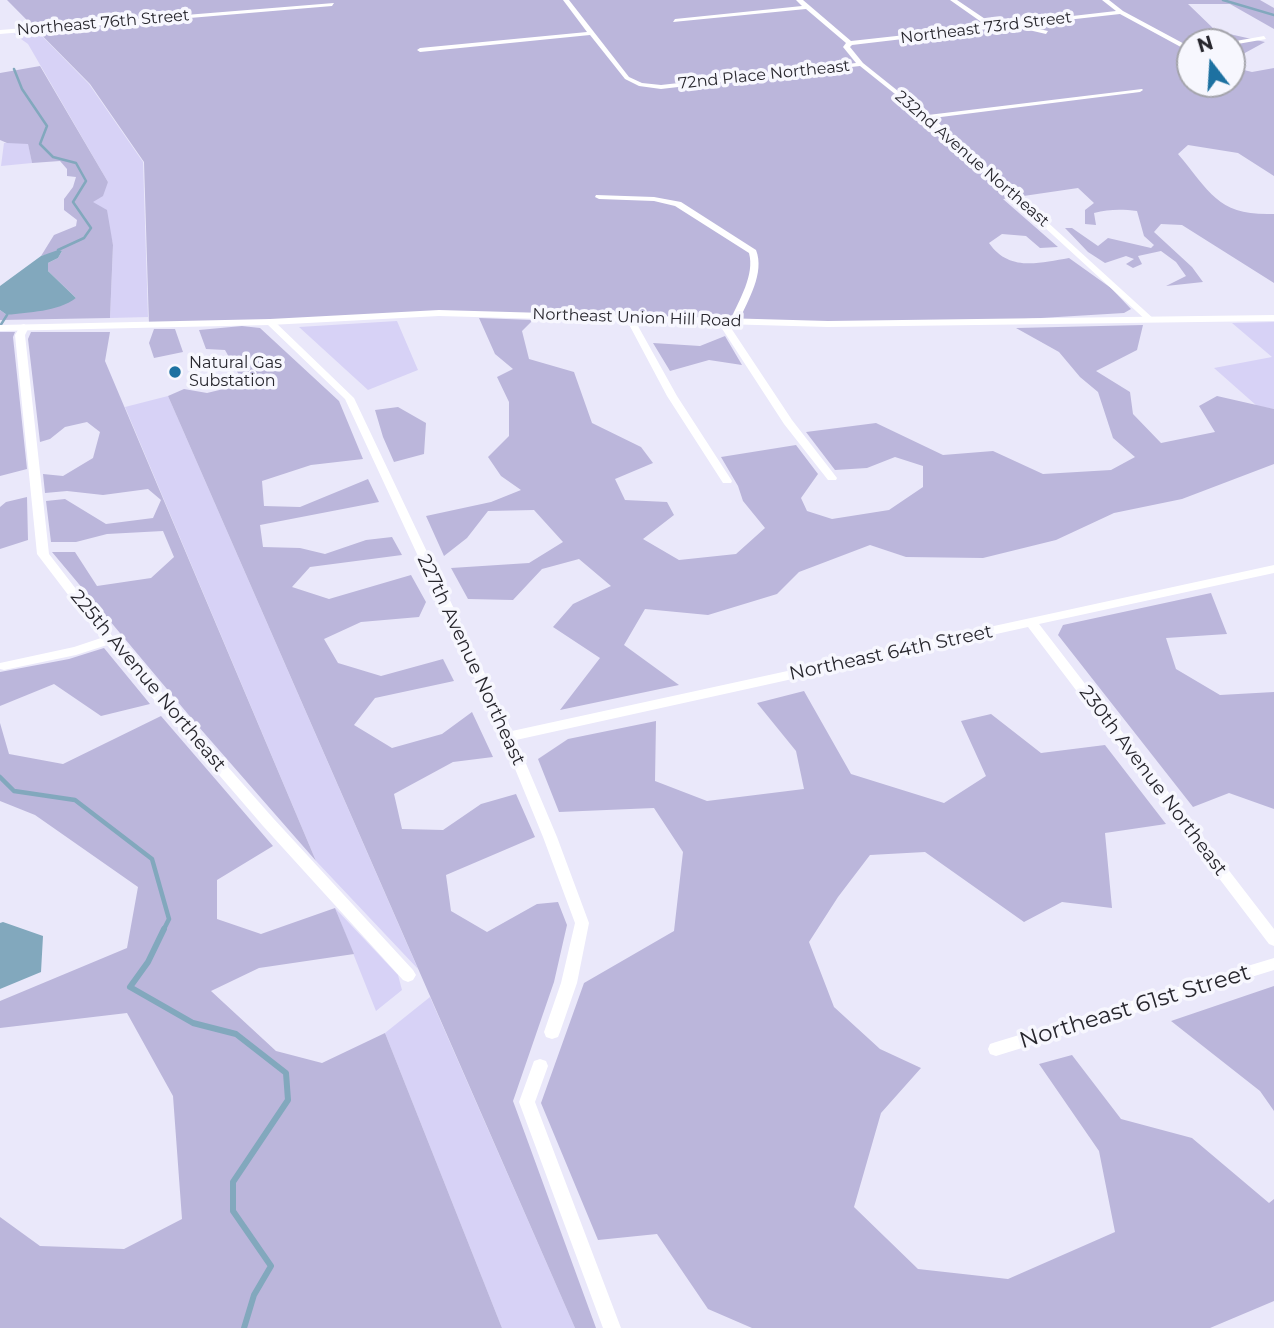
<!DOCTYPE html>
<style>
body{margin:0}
#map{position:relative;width:1274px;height:1328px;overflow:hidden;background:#eae8fa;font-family:Montserrat,sans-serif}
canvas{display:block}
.north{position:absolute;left:1176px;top:28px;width:70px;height:70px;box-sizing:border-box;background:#f7f7fe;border:2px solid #a4a4ab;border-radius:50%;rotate:343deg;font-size:19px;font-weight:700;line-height:28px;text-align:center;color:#28272e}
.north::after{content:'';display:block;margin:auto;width:24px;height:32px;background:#1d71a1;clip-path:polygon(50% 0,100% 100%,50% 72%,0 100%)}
</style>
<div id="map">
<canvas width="1274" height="1328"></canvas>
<div class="north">N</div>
</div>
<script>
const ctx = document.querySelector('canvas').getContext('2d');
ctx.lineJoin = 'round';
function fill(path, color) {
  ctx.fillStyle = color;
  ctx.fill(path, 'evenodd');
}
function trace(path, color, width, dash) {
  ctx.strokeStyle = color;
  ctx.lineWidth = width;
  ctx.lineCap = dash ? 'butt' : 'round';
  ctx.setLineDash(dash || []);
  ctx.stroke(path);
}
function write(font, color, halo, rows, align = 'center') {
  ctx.font = font + ' Montserrat,sans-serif';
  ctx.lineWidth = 7;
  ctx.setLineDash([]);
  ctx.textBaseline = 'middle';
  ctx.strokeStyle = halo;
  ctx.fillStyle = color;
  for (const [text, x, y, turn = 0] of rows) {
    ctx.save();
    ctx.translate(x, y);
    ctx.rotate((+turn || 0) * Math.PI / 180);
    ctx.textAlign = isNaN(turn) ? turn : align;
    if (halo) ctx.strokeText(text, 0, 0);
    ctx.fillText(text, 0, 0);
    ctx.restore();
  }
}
const green = new Path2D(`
 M 38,32 L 89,84 L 143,162 L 148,317 L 110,318 L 113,245 L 110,232 L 92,202 L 108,182 L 28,44 L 14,34 Z
 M 4,143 L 28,143 L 32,163 L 1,166 Z
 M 397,321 L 418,370 L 368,390 L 299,327 Z
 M 1274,322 L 1274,409 L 1257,406 L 1214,368 L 1272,357 L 1232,323 Z
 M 168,396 L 418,969 L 316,861 L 125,407 Z
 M 335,908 L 398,975 L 402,990 L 376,1011 Z
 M 430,997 L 575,1328 L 502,1328 L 385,1033 Z`);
const forest = new Path2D(`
 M 7,0 L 1260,0 L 1274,8 L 1274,29 L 1230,4 L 1188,4 L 1216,31 L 1265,42 L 1232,60 L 1232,42 L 1190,42 L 1190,84 L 1232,84 L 1232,67 L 1252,72 L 1274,68 L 1274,176 L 1238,153 L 1188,145 L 1178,154 C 1211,193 1218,216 1274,214 L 1274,283 L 1182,225 L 1161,224 L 1154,232 L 1192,267 L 1203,282 L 1166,286 L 1186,276 L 1176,262 L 1161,251 L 1138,256 L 1142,264 L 1133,268 L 1126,264 L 1134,259 L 1126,256 L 1105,263 L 1088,252 L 1065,228 L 1072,228 L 1098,246 L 1108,238 L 1151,248 L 1154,245 L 1144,236 L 1137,211 C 1122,209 1109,209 1094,213 L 1096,225 L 1085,224 L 1085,210 L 1094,203 L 1078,188 L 1003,199 L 1058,247 L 1040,248 L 1026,236 L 1002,234 L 989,243 C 1009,272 1039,263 1069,258 L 1111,288 L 1131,309 L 1124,313 L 958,323 L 877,324 L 508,313 L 149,325 L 144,162 L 90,84 Z
 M 40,66 L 108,182 L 103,196 L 93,202 L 107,210 L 113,245 L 110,318 L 0,320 L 0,310 L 7,315 L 76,298 L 48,271 L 48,263 L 58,258 L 62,251 L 41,256 L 54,235 L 76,226 L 77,220 L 64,210 L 64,199 L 73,187 L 76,177 L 67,176 L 67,169 L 60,161 L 32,163 L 28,144 L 7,143 L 0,140 L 0,73 Z
 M 479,318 L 533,320 L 522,331 L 529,359 L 574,372 L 592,423 L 641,447 L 653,463 L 615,479 L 625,500 L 667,502 L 674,515 L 643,539 L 679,560 L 736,554 L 765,528 L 743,501 L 738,486 L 721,457 L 796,445 L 818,474 L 801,498 L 807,511 L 832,519 L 889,510 L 923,487 L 923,466 L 895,457 L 867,468 L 835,470 L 806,432 L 876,423 L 943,455 L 993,451 L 1043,474 L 1111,470 L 1135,457 L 1113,438 L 1098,392 L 1080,377 L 1059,352 L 1016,328 L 1143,325 L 1137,350 L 1096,371 L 1130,392 L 1133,414 L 1161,443 L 1215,432 L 1199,406 L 1217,396 L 1274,409 L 1274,464 L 1182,499 L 1114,513 L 1056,540 L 983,558 L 906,557 L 870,545 L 799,572 L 777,594 L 708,615 L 645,609 L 624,645 L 679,685 L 560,710 L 600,658 L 553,627 L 573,604 L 611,586 L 579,559 L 542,569 L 513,600 L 468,599 L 451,568 L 529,563 L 563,542 L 534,510 L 488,511 L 467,538 L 444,556 L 426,516 L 491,502 L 521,490 L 501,476 L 488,457 L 509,436 L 509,402 L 497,377 L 513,369 L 495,354 Z
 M 242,326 L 260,328 L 339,401 L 363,459 L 311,465 L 262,481 L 264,506 L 300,507 L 368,479 L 379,502 L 260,525 L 263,547 L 300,548 L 325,554 L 366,540 L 392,537 L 402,555 L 310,567 L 292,587 L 329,599 L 411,575 L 426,602 L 419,617 L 361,622 L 324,639 L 338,663 L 381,676 L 443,659 L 454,681 L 375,698 L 354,725 L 392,748 L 442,734 L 472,712 L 493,757 L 453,762 L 394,794 L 402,829 L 443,830 L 481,804 L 516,794 L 535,837 L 446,875 L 451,911 L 487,932 L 537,904 L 558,902 L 567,925 L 554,982 L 513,1101 L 596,1328 L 575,1328 L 168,396 L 184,389 L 207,393 L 244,384 L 225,350 L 206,349 L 199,330 Z
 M 154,329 L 175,329 L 183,352 L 154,358 L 149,343 Z
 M 0,332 L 15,332 L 13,337 L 27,469 L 0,476 Z
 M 31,332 L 110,332 L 105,361 L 316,861 L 198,726 L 52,552 L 75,552 L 97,586 L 151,578 L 174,557 L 163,531 L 107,534 L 76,542 L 51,542 L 46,501 L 65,499 L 106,524 L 153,518 L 161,500 L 148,489 L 103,495 L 67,491 L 45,493 L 43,474 L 63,476 L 93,458 L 100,432 L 87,422 L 65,427 L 50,439 L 40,442 L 28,339 Z
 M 725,336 L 742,365 L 709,360 L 670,371 L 653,343 L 700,346 Z
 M 398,407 L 426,423 L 424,454 L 394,462 L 383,437 L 375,410 Z
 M 27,497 L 28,540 L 0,549 L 0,507 L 6,502 Z
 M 1211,593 L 1227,634 L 1166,638 L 1176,669 L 1220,695 L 1274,692 L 1274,809 L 1229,793 L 1193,807 L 1058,635 L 1063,625 Z
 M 104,648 L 150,704 L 101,716 L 54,684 L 0,706 L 0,672 L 69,659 Z
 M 804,691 L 851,774 L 944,803 L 986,776 L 961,721 L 991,714 L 1041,753 L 1105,745 L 1166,824 L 1105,833 L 1112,908 L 1062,902 L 1024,922 L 925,852 L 870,855 L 838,897 L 809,942 L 834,1007 L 880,1049 L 921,1068 L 881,1113 L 854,1207 L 918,1269 L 1008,1279 L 1115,1232 L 1099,1151 L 1039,1064 L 1072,1055 L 1121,1119 L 1192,1138 L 1269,1203 L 1274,1199 L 1274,1301 L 1210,1328 L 752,1328 L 708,1309 L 657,1234 L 598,1240 L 541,1103 L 584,983 L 674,931 L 683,852 L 654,808 L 559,812 L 538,759 L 568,739 L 656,721 L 655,781 L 707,801 L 804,789 L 796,751 L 757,703 Z
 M 161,716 L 273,846 L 217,880 L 217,919 L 261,934 L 335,908 L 354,954 L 259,968 L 211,991 L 276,1051 L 322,1063 L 385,1033 L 502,1328 L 0,1328 L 0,1217 L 40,1246 L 124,1249 L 182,1219 L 173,1096 L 127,1013 L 0,1028 L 0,1001 L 127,948 L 138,887 L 35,815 L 0,801 L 0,723 L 9,754 L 63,764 Z
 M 1274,986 L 1274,1111 L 1260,1091 L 1171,1021 Z`);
const water = new Path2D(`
 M 58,250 L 62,251 L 58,258 L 48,263 L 48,271 L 76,298 C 57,312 29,312 7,315 L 0,310 L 0,286 L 41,256 Z
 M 3,922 L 43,936 L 41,972 L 0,989 L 0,923 Z`);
const streamFar2 = new Path2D(`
 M 1223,0 L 1274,15
 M 14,69 L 22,89 L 47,126 L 40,144 L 53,157 L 76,163 L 86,181 L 73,202 L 91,228 L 84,238 L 58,250
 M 0,326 L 7,315`);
const streamFar1 = new Path2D(`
 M 0,777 L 14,791 L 75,800 L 152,859 L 169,919 L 163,931`);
const stream = new Path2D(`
 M 164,929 L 148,962 L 130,987 L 193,1023 L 236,1034 L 286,1073 L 288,1100 L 233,1182 L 233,1211 L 271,1266 L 254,1295 L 244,1328`);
const minor = new Path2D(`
 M 563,0 L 569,0 L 629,77 L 642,83 L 661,85 L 856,63 L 843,47 L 846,43 L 806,9 L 673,22 L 675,19 L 802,6 L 796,0 L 803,0 L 851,41 L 987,26 L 950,0 L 957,0 L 994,25 L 1116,11 L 1102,0 L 1109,0 L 1123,11 L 1190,47 L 1190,52 L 1120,14 L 1022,25 L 1048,31 L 1046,34 L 1020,28 L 1022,25 L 852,45 L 850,47 L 863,63 L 928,115 L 1142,89 L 1143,90 L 1140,92 L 933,118 L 1155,320 L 1148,322 L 925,118 L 860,66 L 661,89 L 639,86 L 625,79 L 590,35 L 420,52 L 417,50 L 420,48 L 587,32 Z
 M 334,3 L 332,6 L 0,34 L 0,30 Z
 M 1264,36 L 1266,39 L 1232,45 L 1232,42 L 1230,42 Z
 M 596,195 L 654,197 L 681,202 L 756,250 C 765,273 748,300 739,321 L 729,325 L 792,420 L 837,478 L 836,480 L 828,480 L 784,424 L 719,324 L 731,319 C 739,300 755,275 749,253 L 675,206 L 654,201 L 599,199 L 595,197 Z
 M 629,314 L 633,317 L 677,396 L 732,481 L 731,483 L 723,483 L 667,396 L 625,317 Z
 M 270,319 L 273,320 L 354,398 L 512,731 L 1274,565 L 1274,573 L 1039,624 L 1274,929 L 1274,946 L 1269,944 L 1028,627 L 516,740 L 557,837 L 589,923 L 577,983 L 560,1032 L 558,1037 L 552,1039 L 546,1037 L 544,1032 L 561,983 L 575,923 L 543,837 L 502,737 L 345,399 L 267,324 L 267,320 Z
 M 24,324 L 29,327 L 25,335 L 49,554 L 113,637 L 273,818 L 413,970 L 416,975 L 413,980 L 408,982 L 403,980 L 263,826 L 107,645 L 76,655 L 4,670 L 0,669 L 0,663 L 74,647 L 101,638 L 37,554 L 15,335 L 21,325 Z
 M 1274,958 L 1274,970 L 996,1056 L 990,1054 L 988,1049 L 990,1044 L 996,1042 Z
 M 540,1059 L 546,1061 L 548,1066 L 535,1102 L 621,1328 L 603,1328 L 519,1102 L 534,1061 Z`);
const tertiary = new Path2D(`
 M 439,310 L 828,321 L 1274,315 L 1274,321 L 828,327 L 439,316 L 270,325 L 0,331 L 0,325 L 270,319 Z`);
const markers = [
 [175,372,7,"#1d71a1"]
];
const farStreetnames = [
 ["Northeast 76th Street",103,23,-5],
 ["Northeast 73rd Street",986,28,-7],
 ["72nd Place Northeast",764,75,-6],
 ["232nd Avenue Northeast",972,159,41],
 ["Northeast Union Hill Road",637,318,2]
];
const farPoinames = [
 ["Natural Gas",189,363],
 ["Substation",189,381]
];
const streetNames = [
 ["Northeast 64th Street",891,653,-12],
 ["227th Avenue Northeast",471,660,65],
 ["225th Avenue Northeast",148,681,50],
 ["230th Avenue Northeast",1153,781,53]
];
const nearStreetnames = [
 ["Northeast 61st Street",1135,1007,-17]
];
fill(green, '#d7d2f6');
fill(forest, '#bbb6db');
fill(water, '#82a8bd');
trace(streamFar2, '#82a8bd', 2.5);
trace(streamFar1, '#82a8bd', 4.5);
trace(stream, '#82a8bd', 6);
fill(minor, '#fff');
fill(tertiary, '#fff');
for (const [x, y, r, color] of markers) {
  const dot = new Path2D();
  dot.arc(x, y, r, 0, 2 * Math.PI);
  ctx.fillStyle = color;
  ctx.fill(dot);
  trace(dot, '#f7f7fe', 2.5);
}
write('16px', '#28272e', '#f7f7fe', farStreetnames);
write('16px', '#28272e', '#f7f7fe', farPoinames, 'left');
write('19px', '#28272e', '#f7f7fe', streetNames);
write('23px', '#28272e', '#f7f7fe', nearStreetnames);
</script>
